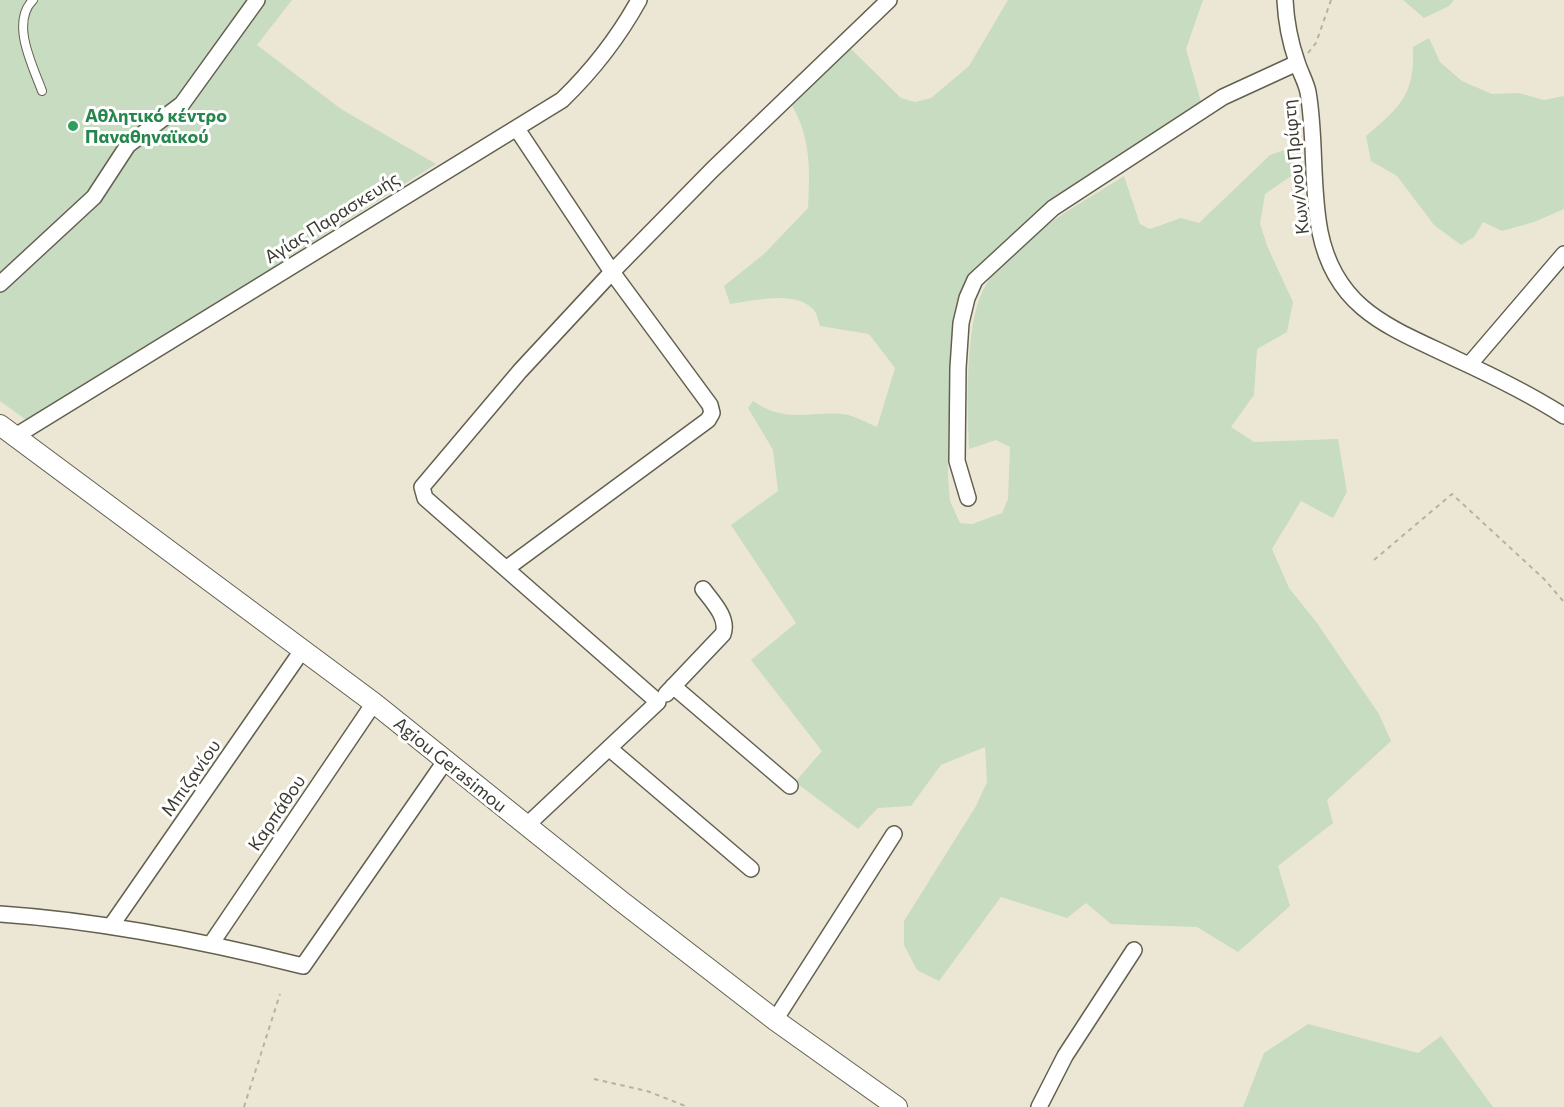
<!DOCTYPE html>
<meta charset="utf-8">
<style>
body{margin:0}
canvas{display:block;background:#ece7d4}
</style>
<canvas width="1564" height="1107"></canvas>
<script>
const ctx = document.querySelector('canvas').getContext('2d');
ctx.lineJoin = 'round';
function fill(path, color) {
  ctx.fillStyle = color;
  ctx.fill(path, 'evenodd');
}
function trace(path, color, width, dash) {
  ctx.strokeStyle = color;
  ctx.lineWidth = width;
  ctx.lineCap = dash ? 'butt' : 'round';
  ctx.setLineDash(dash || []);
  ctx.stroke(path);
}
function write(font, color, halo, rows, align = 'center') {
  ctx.font = font + ' Commissioner,sans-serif';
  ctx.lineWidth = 6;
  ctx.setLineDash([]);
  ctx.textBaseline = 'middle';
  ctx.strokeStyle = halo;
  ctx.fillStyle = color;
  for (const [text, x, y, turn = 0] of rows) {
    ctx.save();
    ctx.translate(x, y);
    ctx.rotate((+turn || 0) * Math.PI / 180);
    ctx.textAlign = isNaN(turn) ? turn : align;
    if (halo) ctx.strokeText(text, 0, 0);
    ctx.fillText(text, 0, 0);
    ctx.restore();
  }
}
const green = new Path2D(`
 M 0,0 L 251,0 L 189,89 L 89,194 L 0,273 Z
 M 260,0 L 292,0 L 257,45 L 341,109 L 436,164 L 29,422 L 0,401 L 0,292 L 134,149 L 188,103 Z
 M 1008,0 L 1203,0 L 1186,49 L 1202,105 L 979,271 L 961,291 L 952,332 L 948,477 L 950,501 L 960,523 L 972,524 L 1002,513 L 1008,499 L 1010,447 L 996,440 L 969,449 C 967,408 965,326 983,290 C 1010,240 1077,206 1124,176 L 1140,224 L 1150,229 L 1181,218 L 1199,223 L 1270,155 L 1293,147 L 1297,172 L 1265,194 L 1260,224 L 1268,248 L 1293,302 L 1287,332 L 1257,349 L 1254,395 L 1231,427 L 1254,442 L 1338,439 L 1347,492 L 1333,518 L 1301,501 L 1272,549 L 1289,588 L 1317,623 L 1379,714 L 1391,741 L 1327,800 L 1333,823 L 1278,866 L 1290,906 L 1238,952 L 1197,927 L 1111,924 L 1086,903 L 1067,918 L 1001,897 L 939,981 L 917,970 L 904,945 L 904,921 L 976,806 L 987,782 L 985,747 L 941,765 L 911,806 L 878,808 L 858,829 L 795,782 L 822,751 L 751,660 L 796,623 L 731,525 L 778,491 L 773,450 L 748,408 L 753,401 C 787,424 806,411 843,414 C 854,415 867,423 877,427 L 895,368 L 869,334 L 820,326 C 818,320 817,313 813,309 C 793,290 754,301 730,304 L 724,286 L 764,254 L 808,208 C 810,172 811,137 792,106 L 850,48 L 901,98 L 915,102 L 931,98 L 969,66 Z
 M 1403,0 L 1454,0 L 1449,6 L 1424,18 Z
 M 1429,38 L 1440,62 L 1462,81 L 1492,94 L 1519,93 L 1544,100 L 1564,96 L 1564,209 L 1534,222 L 1502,231 L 1483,222 L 1474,237 L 1461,245 L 1434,225 L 1397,176 L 1371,161 L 1366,136 C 1400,107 1415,95 1413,47 Z
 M 1308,1024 L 1418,1053 L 1441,1036 L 1493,1107 L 1243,1107 L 1264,1053 Z`);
const path = new Path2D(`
 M 1308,53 L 1316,43 L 1331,0
 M 1374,560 L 1452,494 L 1544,579 L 1564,602
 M 594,1079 L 647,1091 L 688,1107
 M 244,1107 L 280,994`);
const service = new Path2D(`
 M 33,0 C 10,23 33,66 42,91`);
const minor = new Path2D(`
 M 1285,0 C 1286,21 1290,42 1297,62 C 1300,72 1306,82 1308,92 C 1316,138 1311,186 1320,232 C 1336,311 1392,328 1456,359 C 1493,376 1530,394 1564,416
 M 0,284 L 94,197 L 128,145 L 182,104 L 257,0
 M 1469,365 L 1564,254
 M 14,437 L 562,100 C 593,70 618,38 639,0
 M 968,498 L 957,461 L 958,368 L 961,323 L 967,298 L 975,280 L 1053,208 L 1223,97 L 1297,63
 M 507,568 L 708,420 L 712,413 L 710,405 L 612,272 L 517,129
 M 673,686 L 790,786
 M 666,694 L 723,634 C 729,618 712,601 703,589
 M 610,749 L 751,869
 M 526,826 L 658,702 L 425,498 L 422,487 L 520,371 L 612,272 L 712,170 L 889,0
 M 0,914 C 103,921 203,941 303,966 L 446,760
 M 111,926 L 301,652
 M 211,944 L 374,703
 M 775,1020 L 894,834
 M 1039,1107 L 1065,1056 L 1134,950`);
const tertiary = new Path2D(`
 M 0,425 L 374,703 L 621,901 L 775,1020 L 897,1107`);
const markers = [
 [73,126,6,"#2e9e5b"]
];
const leisureNames = [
 ["Αθλητικό κέντρο",85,116],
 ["Παναθηναϊκού",85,137]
];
const streetNames = [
 ["Κων/νου Πρίφτη",1296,167,-96],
 ["Αγίας Παρασκευής",332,218,-32],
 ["Agiou Gerasimou",450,765,39],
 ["Μπιζανίου",191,778,-55],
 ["Καρπάθου",277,813,-56]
];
fill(green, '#c8dcc2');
trace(service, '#63604f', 10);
trace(minor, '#63604f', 18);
trace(tertiary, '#63604f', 22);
trace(path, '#b6b2a3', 2, [4.5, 4.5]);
trace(service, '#fff', 8);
trace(minor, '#fff', 15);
trace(tertiary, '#fff', 20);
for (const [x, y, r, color] of markers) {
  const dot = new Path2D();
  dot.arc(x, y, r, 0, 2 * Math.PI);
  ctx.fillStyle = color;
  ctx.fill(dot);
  trace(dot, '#fff', 2);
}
write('bold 18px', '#27864d', '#fff', leisureNames, 'left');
write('18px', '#3b3a32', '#fff', streetNames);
</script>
